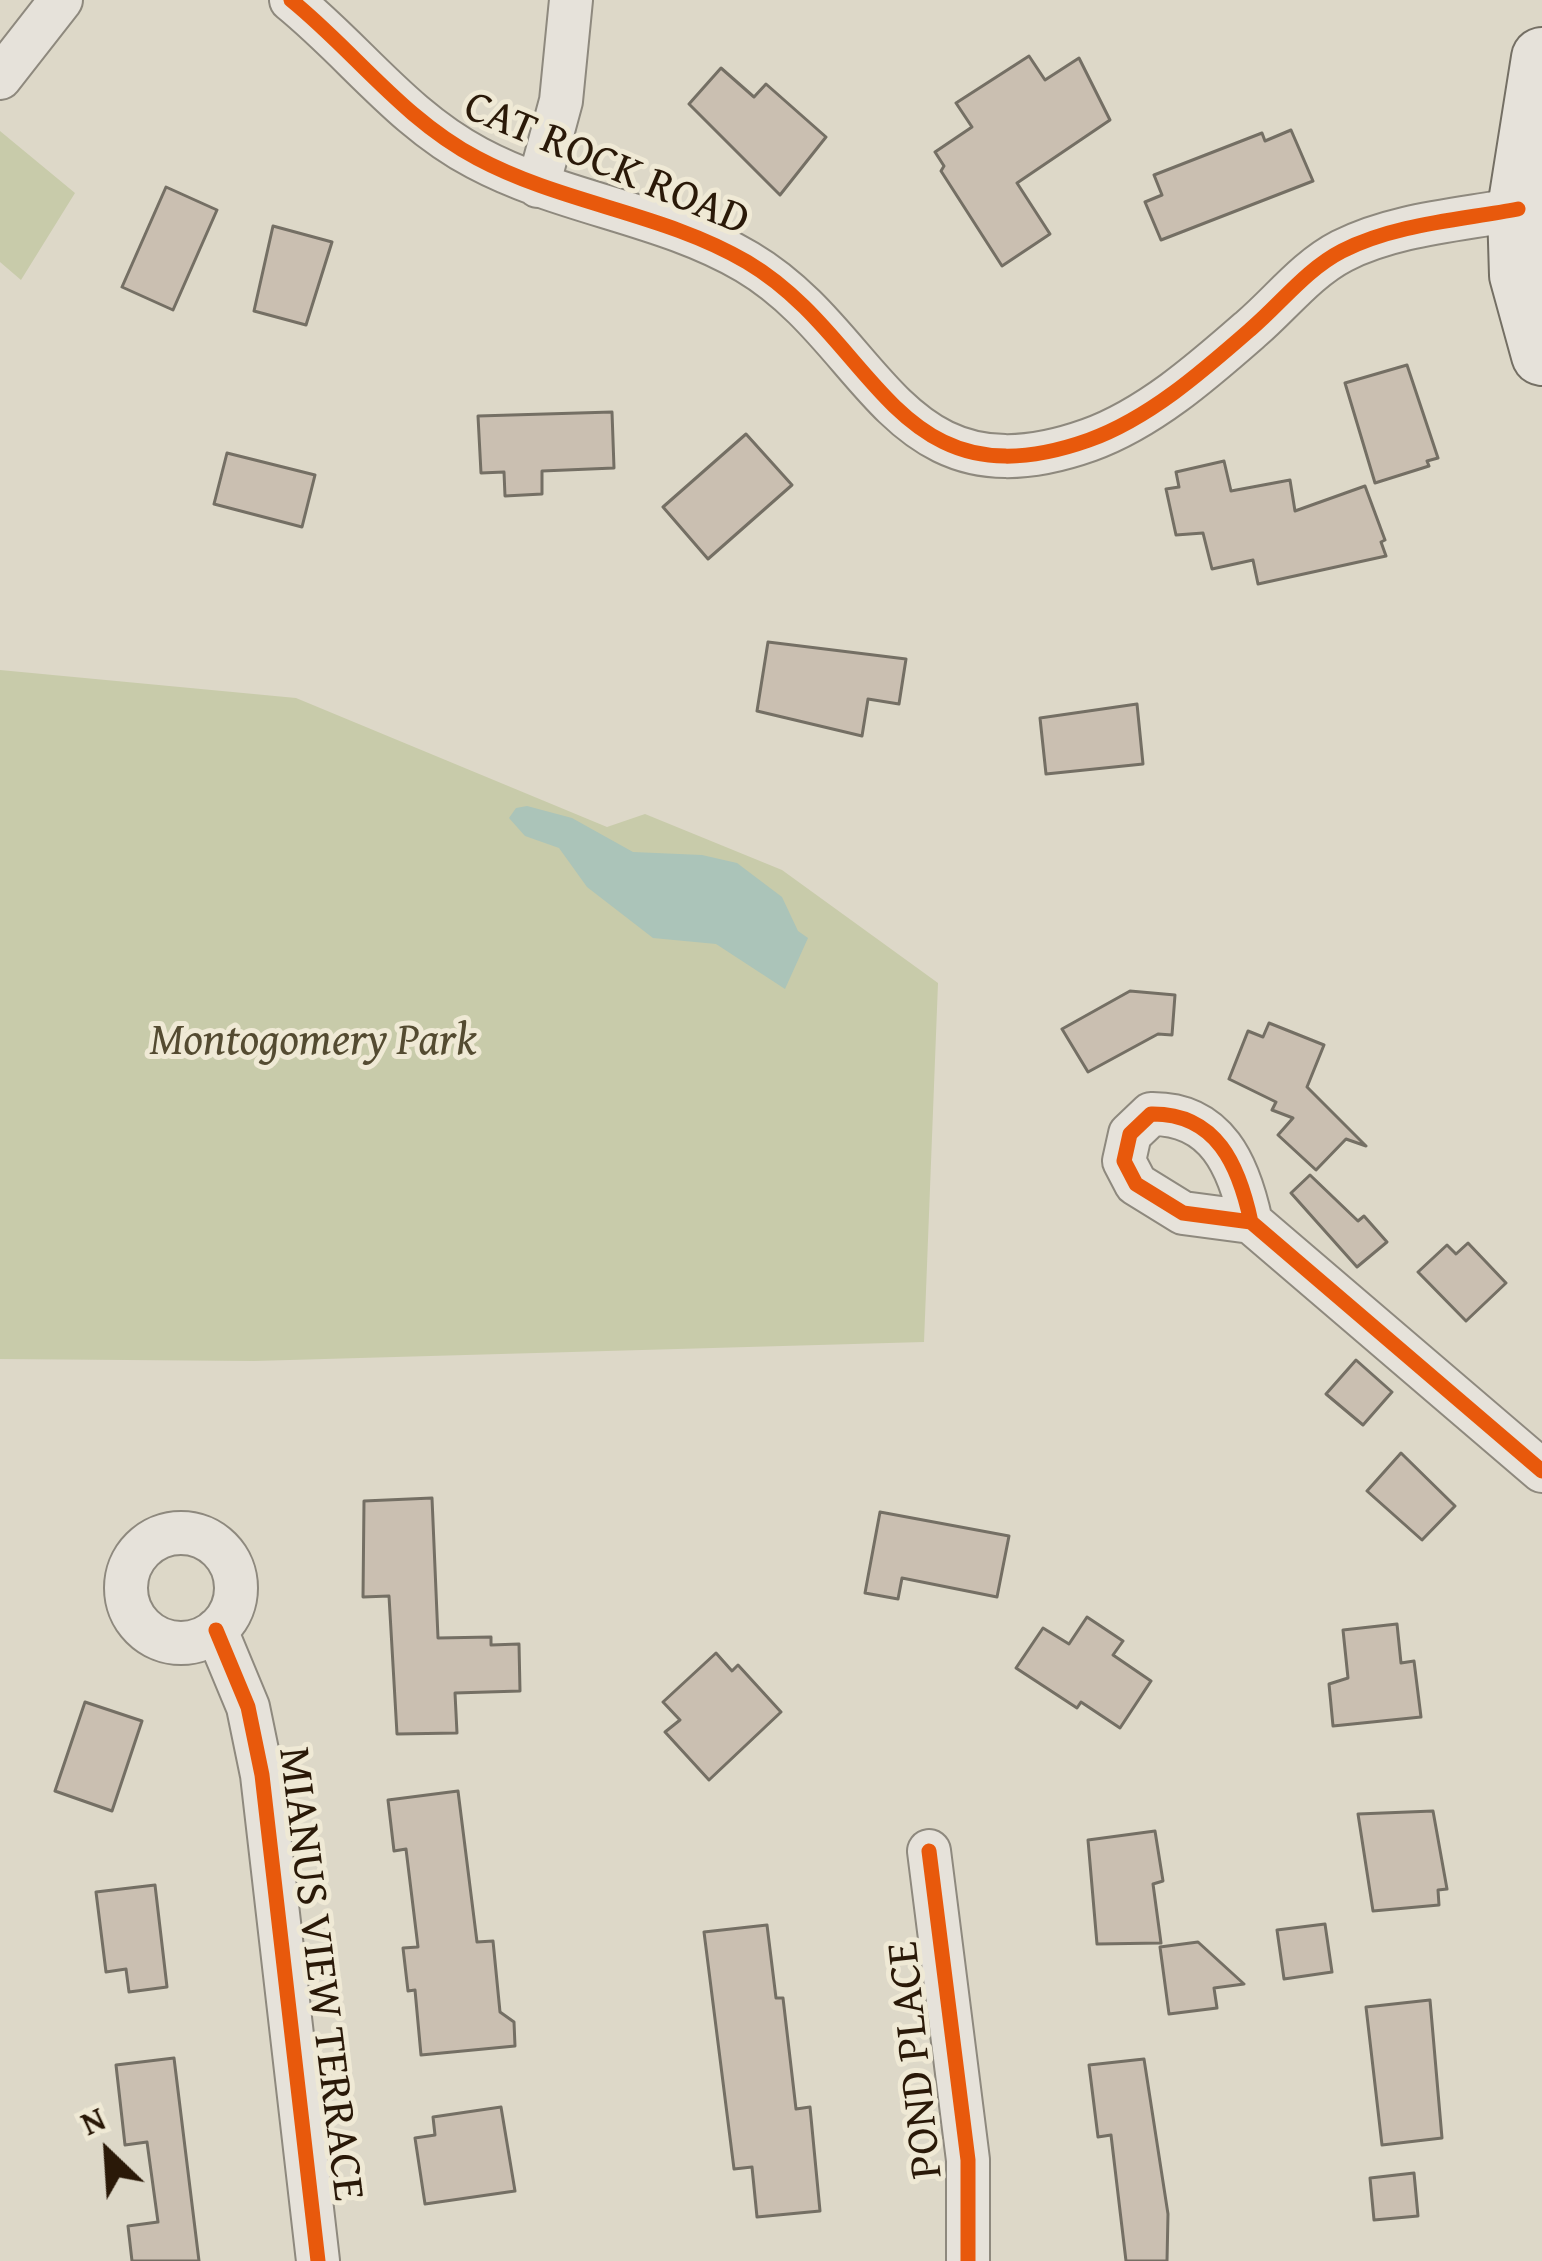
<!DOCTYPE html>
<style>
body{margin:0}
#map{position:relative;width:1542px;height:2261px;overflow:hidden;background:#ddd8c8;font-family:"Gentium Book Plus",serif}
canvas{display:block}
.north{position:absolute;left:48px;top:2093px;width:120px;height:120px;-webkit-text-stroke:9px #efe9d5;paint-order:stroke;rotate:335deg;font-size:33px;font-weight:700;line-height:48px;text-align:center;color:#2a1908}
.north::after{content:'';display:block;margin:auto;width:42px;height:54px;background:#2a1908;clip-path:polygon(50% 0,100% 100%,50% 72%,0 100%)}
</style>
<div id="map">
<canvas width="1542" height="2261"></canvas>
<div class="north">N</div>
</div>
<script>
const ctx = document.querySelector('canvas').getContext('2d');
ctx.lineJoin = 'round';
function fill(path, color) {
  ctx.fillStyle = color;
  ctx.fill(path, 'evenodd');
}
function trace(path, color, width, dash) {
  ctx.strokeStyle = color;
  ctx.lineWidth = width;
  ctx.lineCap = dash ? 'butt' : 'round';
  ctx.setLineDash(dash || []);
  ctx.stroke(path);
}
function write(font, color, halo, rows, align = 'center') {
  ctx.font = font + ' "Gentium Book Plus",serif';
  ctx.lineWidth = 10;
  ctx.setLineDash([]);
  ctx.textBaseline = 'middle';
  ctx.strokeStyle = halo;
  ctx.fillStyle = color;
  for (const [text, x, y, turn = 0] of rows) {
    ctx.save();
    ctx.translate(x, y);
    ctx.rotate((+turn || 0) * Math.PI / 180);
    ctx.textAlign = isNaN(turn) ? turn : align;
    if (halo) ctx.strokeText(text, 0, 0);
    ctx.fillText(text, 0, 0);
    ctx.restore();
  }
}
const green = new Path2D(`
 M 0,131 L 75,193 L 21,280 L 0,262 Z
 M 0,670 L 296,698 L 607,827 L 645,814 L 782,870 L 938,983 L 924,1342 L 254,1361 L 0,1359 Z`);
const water = new Path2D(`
 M 527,806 L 572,818 L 633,852 L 702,855 L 737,863 L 782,897 L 798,931 L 808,938 L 785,989 L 716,944 L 653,938 L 587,887 L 559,848 L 525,836 L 509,818 L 516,808 Z`);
const building = new Path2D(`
 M 1029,56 L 1045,80 L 1079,58 L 1110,120 L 1017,183 L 1050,234 L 1002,266 L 941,171 L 944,166 L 935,152 L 972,127 L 956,103 Z
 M 721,68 L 754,97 L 766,84 L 826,137 L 780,195 L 689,104 Z
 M 1291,130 L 1313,181 L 1161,240 L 1145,202 L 1162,195 L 1154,175 L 1262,133 L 1265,141 Z
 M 166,187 L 217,210 L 173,310 L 122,287 Z
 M 273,226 L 332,242 L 306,325 L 254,311 Z
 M 1407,365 L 1438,458 L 1427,461 L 1429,466 L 1375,483 L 1345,383 Z
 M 612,412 L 614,468 L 542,471 L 542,494 L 505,496 L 504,472 L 481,473 L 478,416 Z
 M 746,434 L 792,485 L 708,559 L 663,507 Z
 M 227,453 L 315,475 L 302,527 L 214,504 Z
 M 1224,461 L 1231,491 L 1290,480 L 1295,511 L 1365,486 L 1385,540 L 1381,542 L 1386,556 L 1258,584 L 1253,560 L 1212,569 L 1203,533 L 1176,535 L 1166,489 L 1179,487 L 1176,472 Z
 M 768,642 L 906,659 L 899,704 L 868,699 L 862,736 L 757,711 Z
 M 1137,704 L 1143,764 L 1046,774 L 1040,718 Z
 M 1130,991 L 1175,995 L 1172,1035 L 1158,1034 L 1088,1072 L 1062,1029 Z
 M 1269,1023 L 1324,1045 L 1307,1087 L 1366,1146 L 1346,1139 L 1316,1170 L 1278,1135 L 1293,1118 L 1272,1110 L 1276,1102 L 1229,1079 L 1248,1031 L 1263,1037 Z
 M 1310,1175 L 1358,1221 L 1364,1216 L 1387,1242 L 1357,1267 L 1291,1193 Z
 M 1468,1243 L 1506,1283 L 1466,1321 L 1418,1272 L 1447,1245 L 1456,1254 Z
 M 1356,1360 L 1392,1392 L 1363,1425 L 1326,1394 Z
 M 1401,1453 L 1455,1506 L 1422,1540 L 1367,1491 Z
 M 432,1498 L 438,1638 L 491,1637 L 491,1645 L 519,1644 L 520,1691 L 455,1693 L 457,1733 L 397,1734 L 389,1596 L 363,1597 L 364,1501 Z
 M 880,1512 L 1009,1536 L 997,1597 L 902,1578 L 898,1599 L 865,1593 Z
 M 1087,1617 L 1123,1641 L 1113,1655 L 1151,1681 L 1120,1728 L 1081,1702 L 1077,1708 L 1016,1668 L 1043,1628 L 1069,1644 Z
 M 1397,1624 L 1401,1663 L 1414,1661 L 1421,1717 L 1333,1726 L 1329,1684 L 1348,1678 L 1343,1630 Z
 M 716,1653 L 732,1671 L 738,1665 L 781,1712 L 709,1780 L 665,1732 L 680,1720 L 663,1702 Z
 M 85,1702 L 142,1721 L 112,1811 L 55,1791 Z
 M 458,1791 L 477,1942 L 493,1941 L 500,2012 L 514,2022 L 515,2046 L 421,2055 L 415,1990 L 408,1991 L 403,1948 L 418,1947 L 406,1849 L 394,1851 L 388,1800 Z
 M 1433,1811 L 1447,1889 L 1438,1890 L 1439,1905 L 1373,1911 L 1358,1814 Z
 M 1155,1831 L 1163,1881 L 1153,1884 L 1161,1943 L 1097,1944 L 1088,1840 Z
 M 155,1885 L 167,1987 L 129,1992 L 126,1969 L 106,1972 L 96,1892 Z
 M 1325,1924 L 1332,1972 L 1284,1979 L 1277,1930 Z
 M 767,1925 L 776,1998 L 783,1998 L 796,2109 L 810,2107 L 820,2211 L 757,2217 L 752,2167 L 734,2169 L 704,1932 Z
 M 1198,1942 L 1244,1984 L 1214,1988 L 1217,2008 L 1169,2014 L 1160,1947 Z
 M 1430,2000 L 1442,2138 L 1382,2145 L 1366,2007 Z
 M 174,2058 L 199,2261 L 132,2261 L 128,2226 L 158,2222 L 147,2142 L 125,2145 L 116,2065 Z
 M 1144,2059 L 1168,2214 L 1167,2261 L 1126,2261 L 1111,2135 L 1098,2137 L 1089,2065 Z
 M 501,2107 L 515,2191 L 425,2204 L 415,2138 L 435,2135 L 433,2117 Z
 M 1414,2173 L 1418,2216 L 1374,2220 L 1370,2178 Z`);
const minor = new Path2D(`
 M 291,0 C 355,52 403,119 477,158 C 563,204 664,213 747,262 C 877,339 895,509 1089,440 C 1150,418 1204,370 1252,328 C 1281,303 1307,269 1342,251 C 1395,224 1460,220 1518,209
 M 0,78 L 61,0
 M 538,186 L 561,101 L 571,0
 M 1251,1222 C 1239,1166 1217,1113 1151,1114 L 1130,1134 L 1124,1161 L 1136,1184 L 1183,1213 L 1251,1222 L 1542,1471
 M126 1588a55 55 0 1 1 110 0a55 55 0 1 1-110 0Z
 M 216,1630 L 248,1707 L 262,1775 L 318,2261
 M 929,1851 L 968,2160 L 968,2261`);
const secondary = new Path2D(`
 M 1542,58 L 1518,209 L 1520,275 L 1542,355`);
const cycleway = new Path2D(`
 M 291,0 C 355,52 403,119 477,158 C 563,204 664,213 747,262 C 877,339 895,509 1089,440 C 1150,418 1204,370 1252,328 C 1281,303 1307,269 1342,251 C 1395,224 1460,220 1518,209
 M 1251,1222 C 1239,1166 1217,1113 1151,1114 L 1130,1134 L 1124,1161 L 1136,1184 L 1183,1213 L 1251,1222 L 1542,1471
 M 216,1630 L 248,1707 L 262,1775 L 318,2261
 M 929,1851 L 968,2160 L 968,2261`);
const streetNames = [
 ["CAT ROCK ROAD",606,165,23],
 ["MIANUS VIEW TERRACE",319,1974,83],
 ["POND PLACE",917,2060,-96]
];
const parkNames = [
 ["Montogomery Park",313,1043]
];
fill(green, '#c8cbaa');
fill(water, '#abc4b9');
fill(building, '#cabfb1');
trace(building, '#746f64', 3);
trace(minor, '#8e897e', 46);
trace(secondary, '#746f64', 64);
trace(minor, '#e6e2da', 42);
trace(secondary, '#e6e2da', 60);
trace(cycleway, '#e8590c', 15);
write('45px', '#2a1908', '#efe9d5', streetNames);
write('italic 45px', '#544b31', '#efe9d5', parkNames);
</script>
